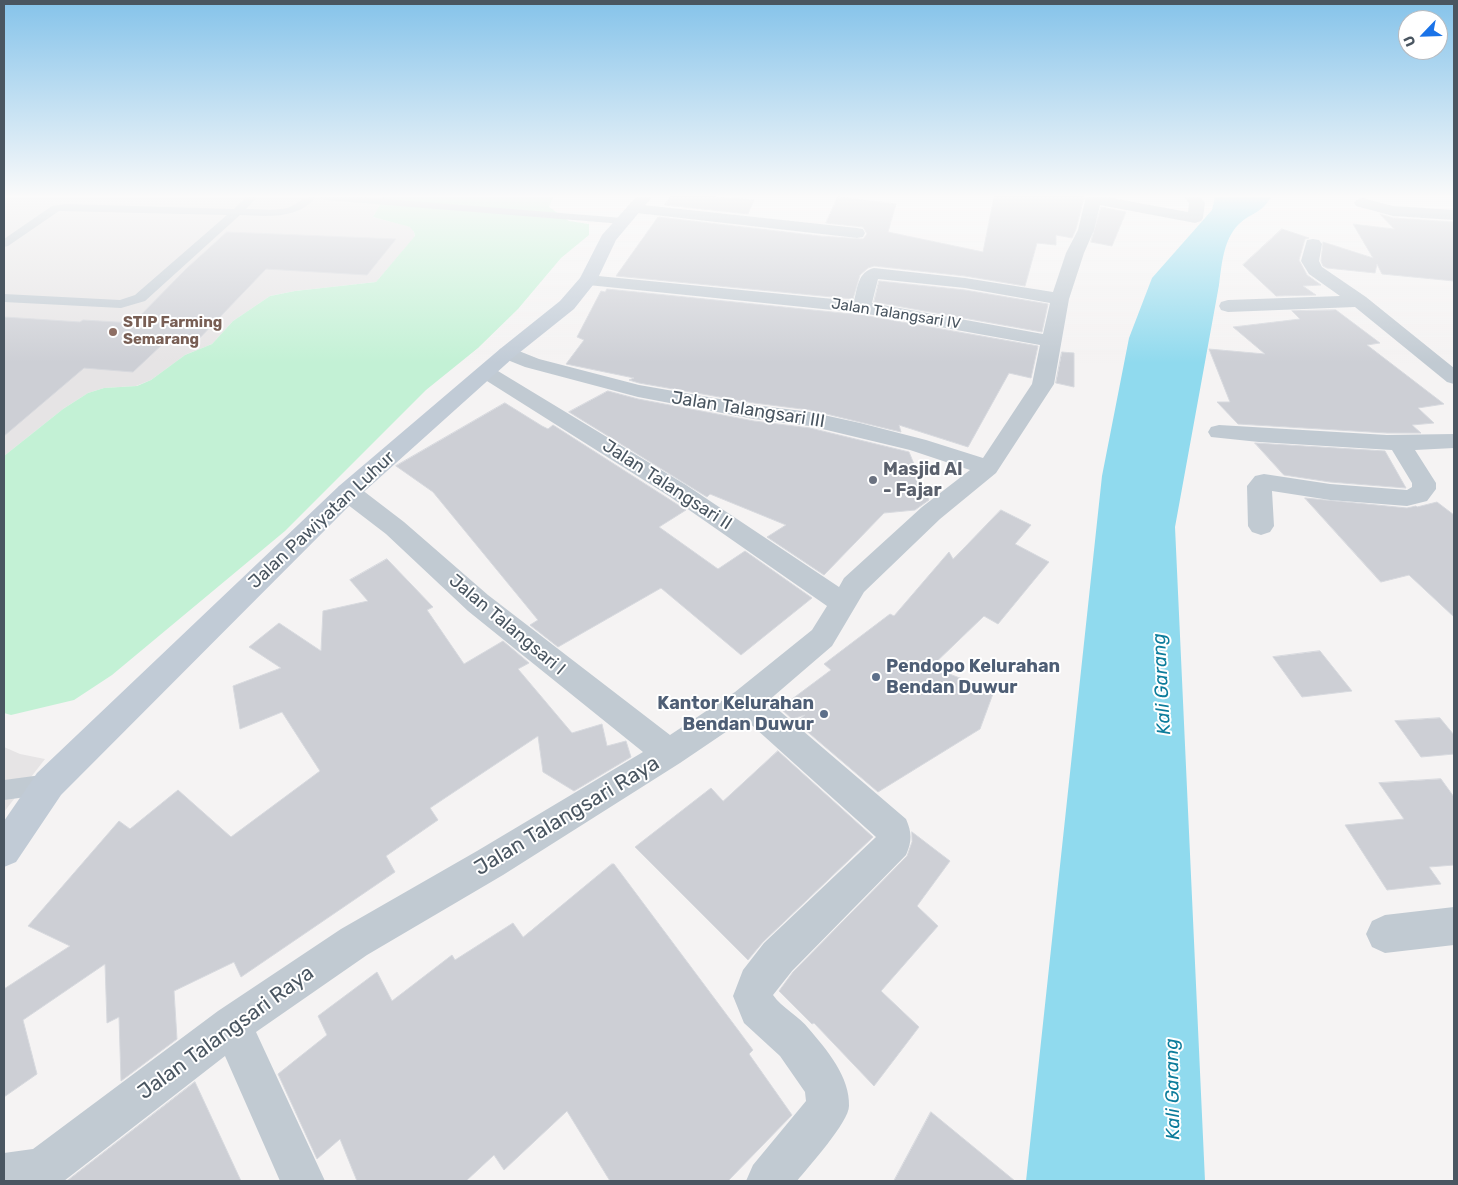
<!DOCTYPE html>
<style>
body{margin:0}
#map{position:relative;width:1458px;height:1185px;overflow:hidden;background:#f5f3f3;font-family:Rubik,sans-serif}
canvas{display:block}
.frame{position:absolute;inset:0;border:5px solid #4a5661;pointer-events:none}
.north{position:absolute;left:1398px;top:10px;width:50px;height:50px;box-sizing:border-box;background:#fff;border:1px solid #b7bbc0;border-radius:50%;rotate:246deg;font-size:14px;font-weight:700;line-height:20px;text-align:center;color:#4a5661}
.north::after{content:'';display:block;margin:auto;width:18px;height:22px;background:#1a73e8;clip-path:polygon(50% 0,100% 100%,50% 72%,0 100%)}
</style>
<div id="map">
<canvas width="1458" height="1185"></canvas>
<div class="frame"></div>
<div class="north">U</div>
</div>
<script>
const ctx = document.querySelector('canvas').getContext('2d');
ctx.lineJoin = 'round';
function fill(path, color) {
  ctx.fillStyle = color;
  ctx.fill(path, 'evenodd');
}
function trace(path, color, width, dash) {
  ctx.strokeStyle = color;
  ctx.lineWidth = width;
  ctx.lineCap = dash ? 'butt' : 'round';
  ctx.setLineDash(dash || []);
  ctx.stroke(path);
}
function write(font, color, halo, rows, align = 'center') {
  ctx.font = font + ' Rubik,sans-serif';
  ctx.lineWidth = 4;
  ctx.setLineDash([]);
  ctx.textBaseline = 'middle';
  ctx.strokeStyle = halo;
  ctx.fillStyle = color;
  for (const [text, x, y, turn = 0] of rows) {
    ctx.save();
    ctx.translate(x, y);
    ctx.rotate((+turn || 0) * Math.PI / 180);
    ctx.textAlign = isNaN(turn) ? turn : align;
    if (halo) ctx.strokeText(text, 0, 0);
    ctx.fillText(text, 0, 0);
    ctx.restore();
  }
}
const education = new Path2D(`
 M 4,197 L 384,197 L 373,217 L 411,227 L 414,232 L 415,237 L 376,282 L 295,291 L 270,296 L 233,321 L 212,344 L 185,355 L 151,380 L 136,386 L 104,388 L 88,393 L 63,409 L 4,456 Z
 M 4,747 L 20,754 L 45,759 L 4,812 Z`);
const green = new Path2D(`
 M 384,197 L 553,197 L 549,207 L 569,221 L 589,224 L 589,235 L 561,258 L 518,309 L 478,348 L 426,390 L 285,531 L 112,675 L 74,700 L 11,715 L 4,713 L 4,456 L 63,409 L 88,393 L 104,388 L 137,386 L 151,380 L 185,355 L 212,344 L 233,321 L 270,296 L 295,291 L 376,282 L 415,236 L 414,232 L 410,227 L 373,217 Z`);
const water = new Path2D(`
 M 1215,197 L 1271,197 C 1261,214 1252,212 1239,224 C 1223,240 1222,264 1219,285 L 1175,527 L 1205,1181 L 1026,1181 L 1102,476 L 1129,338 L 1152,278 L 1212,210 Z`);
const building = new Path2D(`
 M 670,197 L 714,197 L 754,200 L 748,214 L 665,205 Z
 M 838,197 L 896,204 L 888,232 L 983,252 L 994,197 L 1084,197 L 1076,229 L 1072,238 L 1056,235 L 1056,245 L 1037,243 L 1025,286 L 965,276 L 874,266 L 868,268 L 860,275 L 853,299 L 616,276 L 658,217 L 820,236 L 863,239 L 867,234 L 863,227 L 826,223 Z
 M 1101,207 L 1126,212 L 1112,246 L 1091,242 Z
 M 1380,214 L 1393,218 L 1454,222 L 1454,281 L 1382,274 L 1377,264 L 1375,273 L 1327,268 L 1323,266 L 1321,261 L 1323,242 L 1373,258 L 1353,224 L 1394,229 Z
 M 1282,229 L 1309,238 L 1305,239 L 1299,260 L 1307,275 L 1321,285 L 1303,286 L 1316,295 L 1276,296 L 1243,265 Z
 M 227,232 L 396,239 L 367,275 L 266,269 L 195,343 L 166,341 L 133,372 L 84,368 L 4,436 L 4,317 L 80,322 L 83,320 L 133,323 L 186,269 Z
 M 879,281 L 965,290 L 1048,304 L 1042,332 L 874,302 Z
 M 607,289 L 862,315 L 1038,346 L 1031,378 L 1009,373 L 968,447 L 899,425 L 901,432 L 810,410 L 754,403 L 639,383 L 629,380 L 634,378 L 566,364 L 584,340 L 577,337 L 601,291 L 605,292 Z
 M 1336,310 L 1380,343 L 1367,345 L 1444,404 L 1418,408 L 1434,423 L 1412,425 L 1421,433 L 1387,433 L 1238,424 L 1217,402 L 1230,402 L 1209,349 L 1265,354 L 1233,327 L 1300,319 L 1292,311 Z
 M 1062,352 L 1074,353 L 1074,387 L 1056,383 Z
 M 608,391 L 638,399 L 754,421 L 810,428 L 909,452 L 929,500 L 915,510 L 884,513 L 824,575 L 767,537 L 786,525 L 710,494 L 707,497 L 569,412 Z
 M 505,403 L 542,426 L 548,429 L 553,425 L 686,510 L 659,527 L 718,569 L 745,551 L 812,598 L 741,655 L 661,588 L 558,647 L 530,625 L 538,620 L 433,492 L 396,466 Z
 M 1255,443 L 1385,451 L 1406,488 L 1330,482 L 1284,475 Z
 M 1305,498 L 1407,508 L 1416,506 L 1417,507 L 1437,502 L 1454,515 L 1454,617 L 1409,575 L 1381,582 Z
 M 1001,510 L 1031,525 L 1015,544 L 1049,562 L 998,624 L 984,616 L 931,667 L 994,691 L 980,729 L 878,792 L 796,722 L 805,715 L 792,719 L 780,708 L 831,670 L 824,664 L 890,614 L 894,616 L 949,552 L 953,559 Z
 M 387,559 L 433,607 L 427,610 L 464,664 L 503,641 L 529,663 L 518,669 L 572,733 L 602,724 L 607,746 L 626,741 L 631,757 L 574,791 L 543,772 L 538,736 L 430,808 L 438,820 L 386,856 L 395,872 L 241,977 L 234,962 L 174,991 L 177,1039 L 121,1081 L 119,1017 L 107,1023 L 105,964 L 23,1020 L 37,1074 L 4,1097 L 4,989 L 70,946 L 28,926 L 119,821 L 130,829 L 178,790 L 231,837 L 320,771 L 282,712 L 240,729 L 233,686 L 281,668 L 249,647 L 279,623 L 321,651 L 323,611 L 368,601 L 350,580 Z
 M 1320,651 L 1352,691 L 1302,697 L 1273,657 Z
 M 1440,718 L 1454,735 L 1454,754 L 1421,757 L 1395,721 Z
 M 778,751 L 873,837 L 763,942 L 748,960 L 635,847 L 711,788 L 723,801 Z
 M 1441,779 L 1454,797 L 1454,865 L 1429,867 L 1441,884 L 1387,890 L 1345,825 L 1404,819 L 1379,783 Z
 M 912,832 L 950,861 L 917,906 L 938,926 L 881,991 L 919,1027 L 874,1086 L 814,1023 L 812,1024 L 779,991 L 793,972 L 907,856 L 912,842 Z
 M 612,864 L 614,864 L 753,1050 L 749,1054 L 792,1115 L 728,1181 L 610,1181 L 567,1111 L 504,1170 L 494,1155 L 466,1181 L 357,1181 L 340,1139 L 317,1159 L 278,1074 L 327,1035 L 318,1016 L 377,972 L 392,1001 L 452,955 L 455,960 L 513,923 L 523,937 Z
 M 195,1082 L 241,1181 L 67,1181 Z
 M 931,1112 L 1015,1181 L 894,1181 Z`);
const service = new Path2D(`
 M 246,197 L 257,197 L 246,209 C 259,209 274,211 287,208 C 301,203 301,196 316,197 C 297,220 267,216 240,215 L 145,301 L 121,308 L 4,302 L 4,294 L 120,300 L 135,295 L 227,215 L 59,211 L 8,246 L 4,247 L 4,239 L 52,206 L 66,204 L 234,209 Z
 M 320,197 L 362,197 L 623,218 L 629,221 L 623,224 L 325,200 Z
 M 49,774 L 57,777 L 60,784 L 57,791 L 49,794 L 4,800 L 4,780 Z`);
const minor = new Path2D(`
 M 1086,197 L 1106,197 L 1188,212 L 1189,203 L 1184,197 L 1200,197 L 1205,203 L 1203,218 L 1201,221 L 1195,223 L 1100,205 L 1094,230 L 1084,253 L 1069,299 L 1054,384 L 996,473 L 940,519 L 864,592 L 832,646 L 768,701 L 906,819 C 912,833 912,841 906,855 L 792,971 L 773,995 C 782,1008 799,1016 809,1029 C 827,1050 850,1077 849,1106 C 849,1122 809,1166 797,1181 L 746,1181 L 753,1165 L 806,1101 L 805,1092 L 780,1056 L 744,1023 L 733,996 L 743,970 L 764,943 L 876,837 L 745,719 L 680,763 L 503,875 L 367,955 L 256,1032 L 325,1181 L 280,1181 L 225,1056 L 64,1181 L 4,1181 L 4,1153 L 33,1149 L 218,1011 L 341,929 L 477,851 L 643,752 L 468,611 L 386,534 L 339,498 L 336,492 L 339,486 L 348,484 L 357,486 L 404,522 L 488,595 L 670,735 L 735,692 L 812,630 L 827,606 L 669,496 L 479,376 L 476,372 L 479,368 L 486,366 L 493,368 L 686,485 L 839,587 L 844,578 L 922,507 L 970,470 L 910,450 L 810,426 L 754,419 L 638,397 L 525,367 L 500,357 L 497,353 L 500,349 L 507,347 L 514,349 L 539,359 L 639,385 L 754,405 L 810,412 L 860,423 L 926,440 L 983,458 L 1032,384 L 1040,345 L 862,313 L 588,285 L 582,284 L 579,280 L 582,276 L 588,275 L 854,301 C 858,286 858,272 874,268 L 965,278 L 1053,292 L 1066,253 L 1078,230 ZM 878,279 L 965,288 L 1050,303 L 1043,334 L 872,303 Z
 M 1362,198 L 1393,206 L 1454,210 L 1454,220 L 1393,216 L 1356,206 L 1354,203 L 1356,200 Z
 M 634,204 L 857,228 L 863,229 L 865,233 L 863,237 L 857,238 L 628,212 L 626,209 L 628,206 Z
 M 1313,239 L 1319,240 L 1322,244 L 1319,261 L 1322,267 L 1366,297 L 1454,368 L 1454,384 L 1447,382 L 1355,307 L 1228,312 L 1221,310 L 1219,306 L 1221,302 L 1228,300 L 1340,296 L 1309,274 L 1301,261 L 1307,240 Z
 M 1219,425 L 1387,435 L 1454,434 L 1454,448 L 1415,450 L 1436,483 L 1436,489 L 1427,501 L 1407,506 L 1330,500 L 1272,491 L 1274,526 L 1270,532 L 1261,535 L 1252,532 L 1248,526 L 1247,486 L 1255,476 L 1264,474 L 1330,484 L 1407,490 L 1412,487 L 1412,483 L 1392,450 L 1259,442 L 1211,437 L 1208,432 L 1211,427 Z
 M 1454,907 L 1454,945 L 1385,953 L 1372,947 L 1366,934 L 1372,921 L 1385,915 Z`);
const secondary = new Path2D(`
 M 636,197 L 652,197 L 616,240 L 597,280 L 574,309 L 514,357 L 357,498 L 61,795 L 16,862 L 4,867 L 4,821 L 37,773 L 339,486 L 500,349 L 560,301 L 580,278 L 602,235 Z`);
const markers = [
 [113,332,5,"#8d6e63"],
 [873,480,5,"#6b7280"],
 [876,677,5,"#5c6f8a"],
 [824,714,5,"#5c6f8a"]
];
const farStreetnames = [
 ["Jalan Talangsari IV",896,314,9]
];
const farEducationnames = [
 ["STIP Farming",123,323],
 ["Semarang",123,340]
];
const streetNames = [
 ["Jalan Talangsari III",748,410,9],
 ["Jalan Talangsari II",667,485,33],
 ["Jalan Pawiyatan Luhur",322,520,-43],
 ["Jalan Talangsari I",507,625,40]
];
const worshipNames = [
 ["Masjid Al",883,470],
 ["- Fajar",883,491]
];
const serviceNames = [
 ["Pendopo Kelurahan",886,667],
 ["Bendan Duwur",886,688],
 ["Kantor Kelurahan",814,704,"right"],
 ["Bendan Duwur",814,725,"right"]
];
const waterNames = [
 ["Kali Garang",1162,684,-93],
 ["Kali Garang",1173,1089,-91]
];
const nearStreetnames = [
 ["Jalan Talangsari Raya",567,816,-31],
 ["Jalan Talangsari Raya",226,1033,-36]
];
fill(education, '#e6e4e5');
fill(green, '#c3f1d5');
fill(water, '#90daee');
fill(building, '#cdcfd5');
trace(building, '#d7d9de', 1);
fill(service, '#c1cad2');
fill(minor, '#c1cad2');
fill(secondary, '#c1cbd6');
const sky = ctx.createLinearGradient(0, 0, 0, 363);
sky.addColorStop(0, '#85c3ea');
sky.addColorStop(0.54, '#fafafa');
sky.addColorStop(1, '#fafafa00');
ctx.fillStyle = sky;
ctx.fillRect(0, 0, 1458, 363);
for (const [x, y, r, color] of markers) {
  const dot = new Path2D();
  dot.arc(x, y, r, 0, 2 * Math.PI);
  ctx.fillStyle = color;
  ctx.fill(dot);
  trace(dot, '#fff', 2);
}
write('15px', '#4a5661', '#fff', farStreetnames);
write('bold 15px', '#785e54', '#fff', farEducationnames, 'left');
write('18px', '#4a5661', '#fff', streetNames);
write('bold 18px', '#5b616d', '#fff', worshipNames, 'left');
write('bold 18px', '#4e5e75', '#fff', serviceNames, 'left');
write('italic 19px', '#0c7c9b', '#fff', waterNames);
write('21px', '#4a5661', '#fff', nearStreetnames);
</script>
